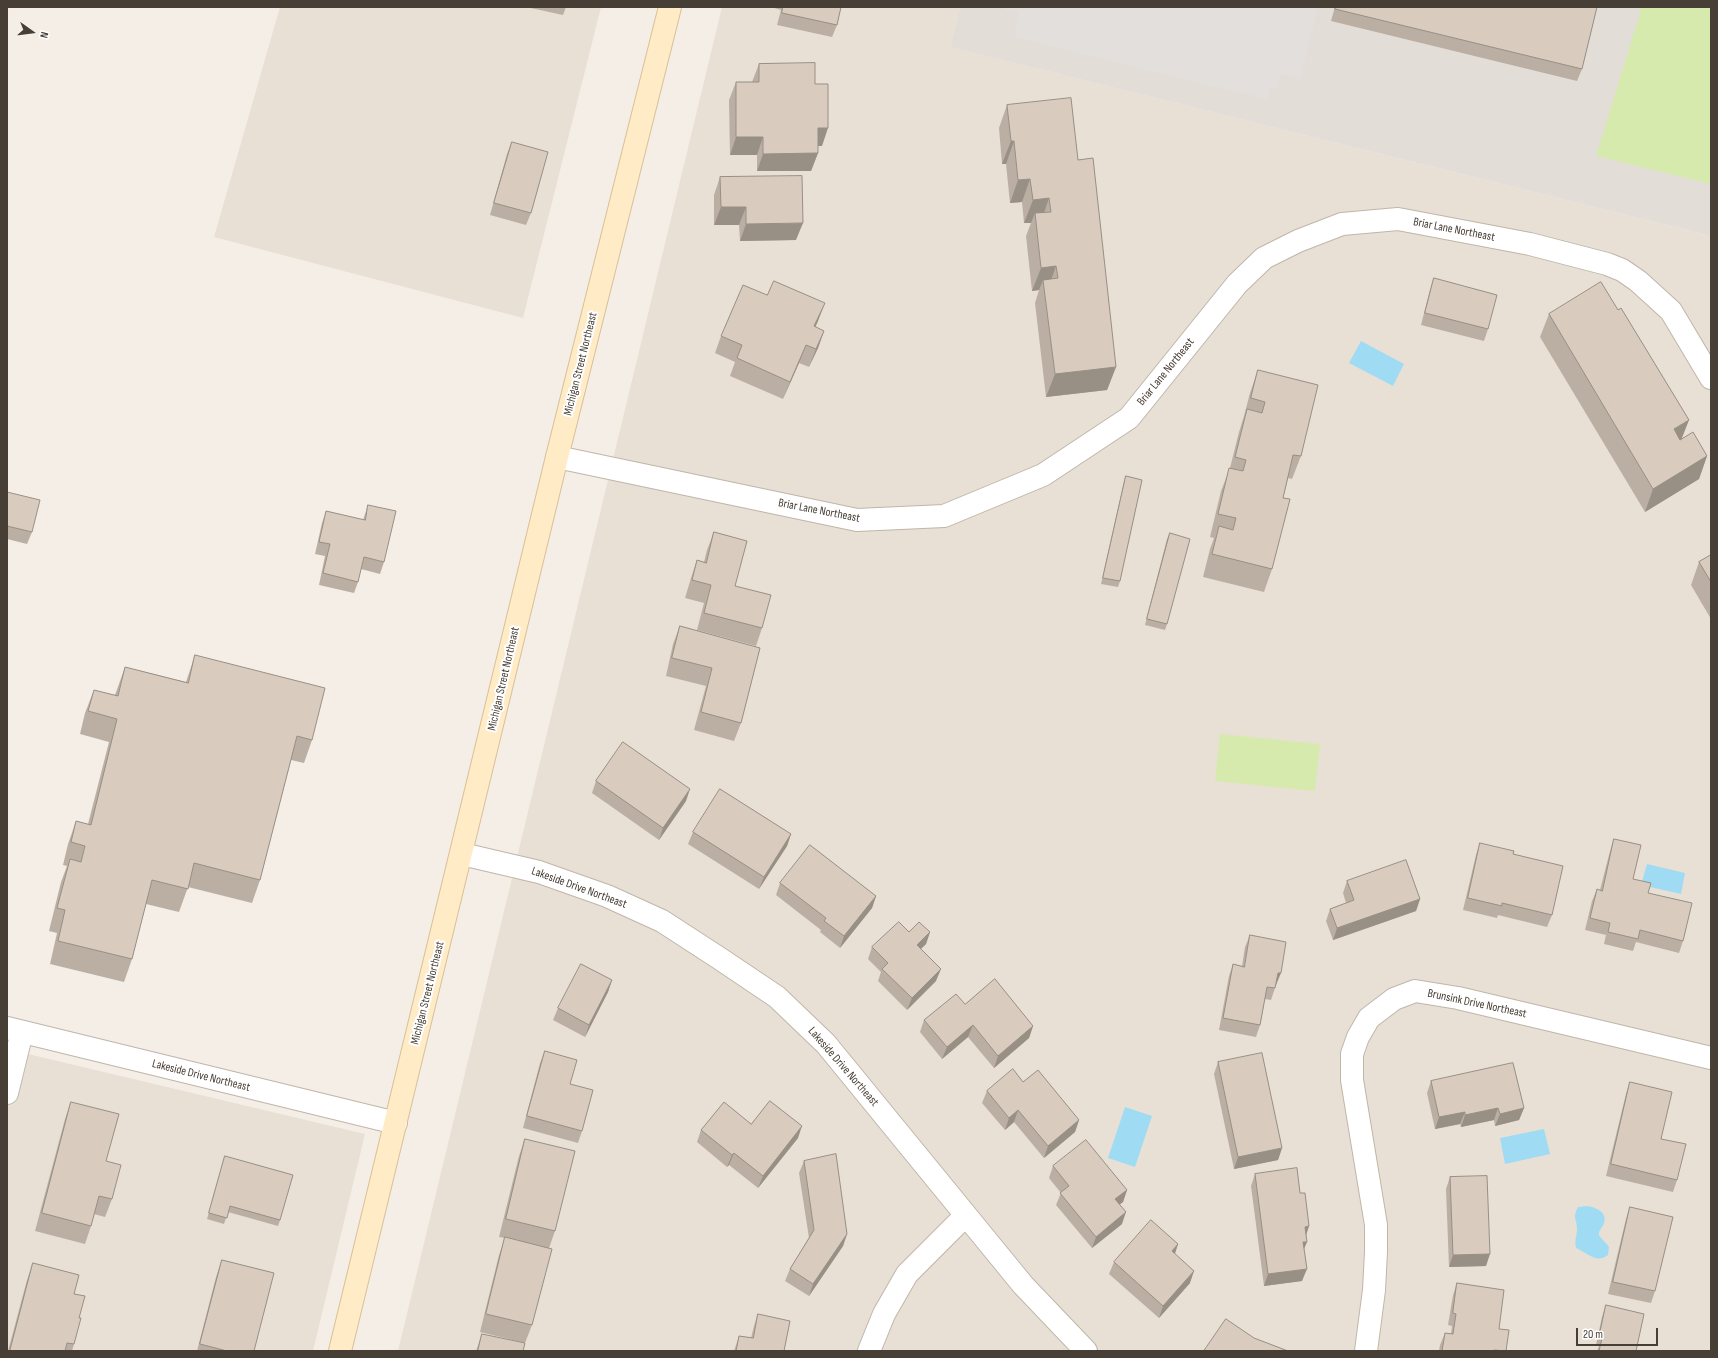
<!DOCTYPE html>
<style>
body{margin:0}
#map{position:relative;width:1718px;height:1358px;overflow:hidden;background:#f4eee7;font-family:"Sofia Sans Condensed",sans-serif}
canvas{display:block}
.frame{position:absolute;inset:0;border:8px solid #473e35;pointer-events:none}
.north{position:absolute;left:12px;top:12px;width:40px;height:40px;-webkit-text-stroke:3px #fff;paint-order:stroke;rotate:104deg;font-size:11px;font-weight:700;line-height:16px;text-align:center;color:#473e35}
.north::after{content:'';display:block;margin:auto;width:14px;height:18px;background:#473e35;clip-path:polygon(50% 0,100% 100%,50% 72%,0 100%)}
.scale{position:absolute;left:1576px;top:1328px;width:82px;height:18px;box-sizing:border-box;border:2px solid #473e35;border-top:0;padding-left:5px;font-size:12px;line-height:14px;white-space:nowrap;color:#473e35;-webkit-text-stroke:3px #fff;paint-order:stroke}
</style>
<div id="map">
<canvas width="1718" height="1358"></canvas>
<div class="frame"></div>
<div class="north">N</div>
<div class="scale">20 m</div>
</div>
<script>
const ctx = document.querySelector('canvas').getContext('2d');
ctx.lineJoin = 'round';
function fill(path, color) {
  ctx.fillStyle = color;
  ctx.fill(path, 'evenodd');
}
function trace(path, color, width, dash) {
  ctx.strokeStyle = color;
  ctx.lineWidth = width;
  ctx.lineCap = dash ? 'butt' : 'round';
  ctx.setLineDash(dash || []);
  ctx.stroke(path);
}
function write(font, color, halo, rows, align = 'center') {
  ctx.font = font + ' "Sofia Sans Condensed",sans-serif';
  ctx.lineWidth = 4;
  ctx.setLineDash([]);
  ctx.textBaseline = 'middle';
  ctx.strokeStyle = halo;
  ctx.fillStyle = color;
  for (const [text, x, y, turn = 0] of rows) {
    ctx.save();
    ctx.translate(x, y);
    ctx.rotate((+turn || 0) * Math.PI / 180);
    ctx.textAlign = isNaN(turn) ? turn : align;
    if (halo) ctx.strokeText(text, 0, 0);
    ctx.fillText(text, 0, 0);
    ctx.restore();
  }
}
const residential = new Path2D(`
 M 280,7 L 601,7 L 523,318 L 214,237 Z
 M 722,7 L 960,7 L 950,47 L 1711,236 L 1711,1351 L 398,1351 Z
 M 7,1049 L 365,1134 L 313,1351 L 7,1351 Z`);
const industrial = new Path2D(`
 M 960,7 L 1711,7 L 1711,236 L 950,47 Z`);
const green = new Path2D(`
 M 1642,7 L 1711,7 L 1711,184 L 1596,156 Z
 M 1220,734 L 1320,744 L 1315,791 L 1215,781 Z`);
const parking = new Path2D(`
 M 1006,7 L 1318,7 L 1300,79 L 1281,74 L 1277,89 L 1271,88 L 1267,99 L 1015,37 L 1018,13 L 1017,11 L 1005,10 Z`);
const water = new Path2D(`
 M 1361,341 L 1404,364 L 1393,386 L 1349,363 Z
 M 1647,864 L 1685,873 L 1681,894 L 1641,885 Z
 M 1125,1107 L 1152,1116 L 1135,1167 L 1108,1158 Z
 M 1544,1129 L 1550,1154 L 1505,1164 L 1500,1138 Z
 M 1587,1206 C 1595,1207 1608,1212 1604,1223 C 1603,1227 1598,1231 1599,1235 C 1600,1237 1607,1244 1609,1247 L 1608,1255 C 1596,1264 1588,1253 1576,1248 C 1574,1239 1577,1237 1577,1229 C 1577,1219 1572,1218 1578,1207 Z`);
const minor = new Path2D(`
 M 557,457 L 857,520 L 944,516 L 1043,475 L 1129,418 L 1237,284 L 1264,258 L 1298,241 L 1342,224 L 1398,219 L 1530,244 L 1607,264 L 1622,270 L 1638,281 L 1671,311 L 1711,378
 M 462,854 L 539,872 L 607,896 L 662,921 L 719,958 L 777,997 L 826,1044 L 1023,1285 L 1086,1351
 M 7,1093 L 22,1032
 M 869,1351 L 884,1314 L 907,1274 L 965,1216
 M 1366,1351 L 1374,1290 L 1376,1252 L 1376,1225 L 1352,1080 L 1352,1054 L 1358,1037 L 1369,1018 L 1394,999 L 1415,991 L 1458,998 L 1711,1058`);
const tertiary = new Path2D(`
 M 7,1028 L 396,1123`);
const secondary = new Path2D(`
 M 340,1351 L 557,457 L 670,7`);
const wall = new Path2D(`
 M 526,7 L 566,7 L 563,15 Z
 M 771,7 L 841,7 L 837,25 L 832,37 L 777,25 L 781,10 Z
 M 1335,7 L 1597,7 L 1582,69 L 1577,81 L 1331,21 Z
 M 759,64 L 815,84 L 822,146 L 818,146 L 818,153 L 811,171 L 757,171 L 757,155 L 730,155 L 729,100 L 736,82 L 752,82 Z
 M 1007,105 L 1078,160 L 1116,367 L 1107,390 L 1046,397 L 1035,303 L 1039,290 L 1032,291 L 1026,236 L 1031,223 L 1024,223 L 1022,202 L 1010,203 L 1006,164 L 1002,164 L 999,128 Z
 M 512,142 L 531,213 L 526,225 L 490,215 L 507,154 Z
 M 720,177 L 796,240 L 740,241 L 739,225 L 714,225 L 714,195 Z
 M 1434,278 L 1488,329 L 1484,341 L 1421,325 L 1430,290 Z
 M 1618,310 L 1682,439 L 1707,456 L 1699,479 L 1645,512 L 1540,337 L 1549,314 Z
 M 818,321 L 815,327 L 824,331 L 818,348 L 809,367 L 799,363 L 783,399 L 730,376 L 735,362 L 715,353 L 721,336 Z
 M 1258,370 L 1301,456 L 1292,479 L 1288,478 L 1283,498 L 1272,569 L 1264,592 L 1203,577 L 1210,549 L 1214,538 L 1210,537 L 1221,491 L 1230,468 L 1239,432 L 1244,416 L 1250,393 Z
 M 1126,476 L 1120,581 L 1118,587 L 1101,584 L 1124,482 Z
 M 7,492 L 32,532 L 27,544 L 7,539 Z
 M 368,505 L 384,562 L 380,574 L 361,569 L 358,582 L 354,593 L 319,585 L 325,556 L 315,554 L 322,523 L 326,511 L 363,520 Z
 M 714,532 L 735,586 L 762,628 L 756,646 L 697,630 L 704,603 L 685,598 L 691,578 L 697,560 L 704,562 L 707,550 Z
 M 1170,533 L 1167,624 L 1165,630 L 1145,625 L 1167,539 Z
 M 1711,555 L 1711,619 L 1691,585 L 1699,562 Z
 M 680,626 L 760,648 L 741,723 L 734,741 L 694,730 L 706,686 L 666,676 L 673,644 Z
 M 195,655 L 312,740 L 304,763 L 291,760 L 260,880 L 252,903 L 188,887 L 179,912 L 146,904 L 132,959 L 124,982 L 50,964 L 57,933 L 49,931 L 61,882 L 67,866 L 63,865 L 68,844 L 76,821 L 88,824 L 109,742 L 80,734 L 85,713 L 94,690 L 115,695 L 125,667 L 186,682 Z
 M 596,781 L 686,801 L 659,840 L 592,793 Z
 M 693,832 L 791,834 L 787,846 L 759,889 L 688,844 Z
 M 1614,839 L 1633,879 L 1648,893 L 1683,941 L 1679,953 L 1636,942 L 1633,951 L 1604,944 L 1606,935 L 1585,930 L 1592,901 L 1597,889 L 1600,890 L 1610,851 Z
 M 1480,843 L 1552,915 L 1547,927 L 1498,915 L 1497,918 L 1463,910 L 1476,855 Z
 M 1347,881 L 1420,899 L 1416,911 L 1333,940 L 1326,921 L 1330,909 L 1346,903 L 1343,893 Z
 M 780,883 L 876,896 L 872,908 L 840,948 L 820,932 L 821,930 L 776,895 Z
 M 909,932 L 930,932 L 926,944 L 921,949 L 936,981 L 907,1010 L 878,981 L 881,972 L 868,959 L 872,947 Z
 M 1250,935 L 1276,985 L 1271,1000 L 1265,999 L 1260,1025 L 1256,1037 L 1219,1030 L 1229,976 L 1233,964 L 1242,966 L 1245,947 Z
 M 612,980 L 608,992 L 585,1037 L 553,1020 L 558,1008 Z
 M 965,1004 L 1033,1026 L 1029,1038 L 994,1068 L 968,1037 L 942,1059 L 920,1032 L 924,1020 Z
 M 545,1051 L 570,1084 L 582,1131 L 578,1143 L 523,1128 L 540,1063 Z
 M 1218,1062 L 1282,1148 L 1278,1160 L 1234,1169 L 1214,1074 Z
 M 1431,1081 L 1524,1108 L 1519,1120 L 1495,1126 L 1494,1120 L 1461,1127 L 1460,1124 L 1435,1129 L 1427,1093 Z
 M 1023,1082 L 1079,1120 L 1075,1132 L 1044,1158 L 1014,1122 L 1005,1130 L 982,1103 L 987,1091 Z
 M 1630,1082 L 1661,1139 L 1677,1180 L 1673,1192 L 1606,1176 L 1626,1094 Z
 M 71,1102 L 106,1161 L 112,1199 L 105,1217 L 94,1214 L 91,1226 L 85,1244 L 35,1231 L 65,1119 Z
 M 751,1124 L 798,1138 L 758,1188 L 729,1165 L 727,1167 L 697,1142 L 701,1130 Z
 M 525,1139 L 555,1231 L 549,1248 L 532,1325 L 525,1343 L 480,1332 L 499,1255 L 505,1238 L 499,1237 L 519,1156 Z
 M 225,1156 L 280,1220 L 278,1226 L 228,1212 L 224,1224 L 207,1219 Z
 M 804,1161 L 847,1234 L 843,1246 L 809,1296 L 785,1281 L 790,1269 L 809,1238 L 799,1173 Z
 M 1053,1166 L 1127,1190 L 1123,1202 L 1120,1204 L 1122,1224 L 1092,1248 L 1056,1205 L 1061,1193 L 1049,1178 Z
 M 1255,1174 L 1300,1193 L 1309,1226 L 1306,1235 L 1304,1248 L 1302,1281 L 1264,1286 L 1251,1186 Z
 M 1450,1177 L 1486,1266 L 1449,1267 L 1446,1189 Z
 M 1630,1207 L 1655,1291 L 1651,1303 L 1608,1294 L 1626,1219 Z
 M 1178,1244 L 1175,1254 L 1190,1283 L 1159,1318 L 1109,1274 L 1114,1262 Z
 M 222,1260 L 254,1351 L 197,1351 L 216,1277 Z
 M 33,1263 L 74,1294 L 79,1318 L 74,1344 L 72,1351 L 8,1351 L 27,1280 Z
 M 1457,1283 L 1499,1329 L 1506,1351 L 1439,1351 L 1440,1345 L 1445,1333 L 1451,1334 L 1452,1326 L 1448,1325 L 1453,1295 Z
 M 1606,1305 L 1636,1351 L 1597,1351 L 1599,1346 L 1596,1345 L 1602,1317 Z
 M 758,1314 L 784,1351 L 734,1351 L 739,1336 L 751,1338 L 754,1326 Z
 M 482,1334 L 523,1351 L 476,1351 Z`);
const shadedWall = new Path2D(`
 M 818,128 L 828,128 L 822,146 L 811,146 Z
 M 736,137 L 763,137 L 757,155 L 730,155 Z
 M 1011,141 L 1014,141 L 1006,164 L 1002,164 Z
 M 818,153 L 811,171 L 757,171 L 763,154 Z
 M 1030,179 L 1022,202 L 1010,203 L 1018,180 Z
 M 1049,198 L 1041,222 L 1035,213 L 1031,223 L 1024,223 L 1033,200 Z
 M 721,207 L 746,207 L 739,225 L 714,225 Z
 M 803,223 L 796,240 L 740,241 L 746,224 Z
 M 1056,266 L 1048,289 L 1043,280 L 1039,290 L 1032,291 L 1041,268 Z
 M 825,303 L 818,321 L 808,344 L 814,326 Z
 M 824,331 L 818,348 L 809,367 L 816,349 Z
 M 806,345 L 799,363 L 783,399 L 790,382 Z
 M 1116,367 L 1107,390 L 1046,397 L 1055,374 Z
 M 1689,420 L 1680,443 L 1674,429 Z
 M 1707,456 L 1699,479 L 1645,512 L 1653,489 Z
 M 690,789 L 686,801 L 659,840 L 663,828 Z
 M 791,834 L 787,846 L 759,889 L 764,877 Z
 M 876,896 L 872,908 L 840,948 L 844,936 Z
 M 1420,899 L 1416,911 L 1333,940 L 1337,928 Z
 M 930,932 L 926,944 L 912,957 L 917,945 Z
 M 941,969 L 936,981 L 907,1010 L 912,998 Z
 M 1278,973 L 1281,973 L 1276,985 L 1274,985 Z
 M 612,980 L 608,992 L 585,1037 L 589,1025 Z
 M 973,1025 L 968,1037 L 942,1059 L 947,1047 Z
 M 1033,1026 L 1029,1038 L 994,1068 L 998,1056 Z
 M 1498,1108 L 1494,1120 L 1461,1127 L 1465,1115 Z
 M 1524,1108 L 1519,1120 L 1495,1126 L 1500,1114 Z
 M 1018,1110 L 1014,1122 L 1005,1130 L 1009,1118 Z
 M 1465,1112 L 1460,1124 L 1435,1129 L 1439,1117 Z
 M 1079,1120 L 1075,1132 L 1044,1158 L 1048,1146 Z
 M 802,1126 L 798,1138 L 758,1188 L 763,1176 Z
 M 1282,1148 L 1278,1160 L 1234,1169 L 1238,1157 Z
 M 734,1153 L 729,1165 L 727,1167 L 732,1155 Z
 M 1127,1190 L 1123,1202 L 1111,1211 L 1115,1199 Z
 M 1126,1212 L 1122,1224 L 1092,1248 L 1096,1237 Z
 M 1309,1226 L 1305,1238 L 1305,1227 Z
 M 847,1234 L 843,1246 L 809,1296 L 813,1284 Z
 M 1303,1242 L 1307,1242 L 1302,1254 Z
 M 1178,1244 L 1174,1256 L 1172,1251 Z
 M 1490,1254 L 1486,1266 L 1449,1267 L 1453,1255 Z
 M 1307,1269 L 1302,1281 L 1264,1286 L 1268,1274 Z
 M 1194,1271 L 1190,1283 L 1159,1318 L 1163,1306 Z`);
const building = new Path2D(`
 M 783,7 L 841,7 L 837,25 L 782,13 Z
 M 1336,7 L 1597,7 L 1582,69 L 1335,9 Z
 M 815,63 L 815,84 L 828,84 L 828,128 L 818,128 L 818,153 L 763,154 L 763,137 L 736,137 L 736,82 L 759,82 L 759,64 Z
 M 1071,98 L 1078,160 L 1093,158 L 1116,367 L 1055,374 L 1043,280 L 1058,278 L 1056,266 L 1041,268 L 1035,213 L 1051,212 L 1049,198 L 1033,200 L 1030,179 L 1018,180 L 1014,141 L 1011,141 L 1007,105 Z
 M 512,142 L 548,152 L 531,213 L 494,203 Z
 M 802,176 L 803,223 L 746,224 L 746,207 L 721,207 L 720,177 Z
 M 1434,278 L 1497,295 L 1488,329 L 1425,313 Z
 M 774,281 L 825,303 L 814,326 L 824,331 L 816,349 L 806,345 L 790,382 L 737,358 L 742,345 L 721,336 L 743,285 L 767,295 Z
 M 1601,282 L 1618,310 L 1621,308 L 1689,420 L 1674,429 L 1680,440 L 1693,432 L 1707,456 L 1653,489 L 1549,314 Z
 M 1258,370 L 1318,385 L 1301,456 L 1293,455 L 1283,498 L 1290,499 L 1272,569 L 1212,554 L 1219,526 L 1233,530 L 1236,518 L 1218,514 L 1229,468 L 1243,471 L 1246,460 L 1235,457 L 1247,409 L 1262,413 L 1265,402 L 1251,398 Z
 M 1126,476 L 1142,480 L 1120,581 L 1103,578 Z
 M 7,492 L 40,500 L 32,532 L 7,526 Z
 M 368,505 L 396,511 L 384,562 L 364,557 L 358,582 L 323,573 L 330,544 L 319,542 L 326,511 L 365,520 Z
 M 714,532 L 747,541 L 735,586 L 771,595 L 762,628 L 704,613 L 711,585 L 692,580 L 697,560 L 706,563 Z
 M 1170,533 L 1190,539 L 1167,624 L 1147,619 Z
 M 1711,555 L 1711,582 L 1699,562 Z
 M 680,626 L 760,648 L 741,723 L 701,712 L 712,668 L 672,658 Z
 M 195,655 L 325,688 L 312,740 L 297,736 L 260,880 L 194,863 L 188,889 L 152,880 L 132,959 L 58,941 L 65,910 L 57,908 L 70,859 L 81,862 L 85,846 L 71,842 L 76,821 L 91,825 L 117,719 L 88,711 L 94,690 L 118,696 L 125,667 L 188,683 Z
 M 623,742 L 690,789 L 663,828 L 596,781 Z
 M 720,789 L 791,834 L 764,877 L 693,832 Z
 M 1614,839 L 1641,845 L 1633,879 L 1651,883 L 1648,893 L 1692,903 L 1683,941 L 1640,930 L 1638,939 L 1608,932 L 1610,923 L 1590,918 L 1597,889 L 1602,891 Z
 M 1480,843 L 1514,851 L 1513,854 L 1563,866 L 1552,915 L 1502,903 L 1502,906 L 1468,898 Z
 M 810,845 L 876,896 L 844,936 L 824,921 L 826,918 L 780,883 Z
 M 1406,860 L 1420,899 L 1337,928 L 1330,909 L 1354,900 L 1347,881 Z
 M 899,922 L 909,932 L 919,922 L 930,932 L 917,945 L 941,969 L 912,998 L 882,969 L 888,963 L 872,947 Z
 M 1250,935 L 1286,942 L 1281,973 L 1278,973 L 1275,988 L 1267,987 L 1260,1025 L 1223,1018 L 1233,964 L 1244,967 Z
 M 581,964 L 612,980 L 589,1025 L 558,1008 Z
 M 995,979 L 1033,1026 L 998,1056 L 973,1025 L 947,1047 L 924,1020 L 956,994 L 965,1004 Z
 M 545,1051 L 577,1060 L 570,1084 L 593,1090 L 582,1131 L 527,1116 Z
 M 1262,1053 L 1282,1148 L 1238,1157 L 1218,1062 Z
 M 1513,1063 L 1524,1108 L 1500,1114 L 1498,1108 L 1465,1115 L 1465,1112 L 1439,1117 L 1431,1081 Z
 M 1013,1069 L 1023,1082 L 1038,1070 L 1079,1120 L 1048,1146 L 1018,1110 L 1009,1118 L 987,1091 Z
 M 1630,1082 L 1672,1092 L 1661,1139 L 1686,1144 L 1677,1180 L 1611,1164 Z
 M 770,1101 L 802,1126 L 763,1176 L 734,1153 L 732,1155 L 701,1130 L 724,1102 L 751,1124 Z
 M 71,1102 L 119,1114 L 106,1161 L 121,1165 L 112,1199 L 99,1196 L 91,1226 L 42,1213 Z
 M 525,1139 L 575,1151 L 555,1231 L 506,1219 Z
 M 1086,1140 L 1127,1190 L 1115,1199 L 1126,1212 L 1096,1237 L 1060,1193 L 1069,1186 L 1053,1166 Z
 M 836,1154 L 847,1234 L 813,1284 L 790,1269 L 814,1230 L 804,1161 Z
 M 225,1156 L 293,1175 L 280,1220 L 230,1206 L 227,1218 L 209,1213 Z
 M 1297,1168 L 1300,1193 L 1305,1193 L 1309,1226 L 1305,1227 L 1307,1242 L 1303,1242 L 1307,1269 L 1268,1274 L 1255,1174 Z
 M 1487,1176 L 1490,1254 L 1453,1255 L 1450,1177 Z
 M 1630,1207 L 1673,1217 L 1655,1291 L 1613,1282 Z
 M 1151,1220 L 1178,1244 L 1172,1251 L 1194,1271 L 1163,1306 L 1114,1262 Z
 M 505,1237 L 552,1249 L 532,1325 L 486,1314 Z
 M 222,1260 L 274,1273 L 254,1351 L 227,1351 L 200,1344 Z
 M 33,1263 L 79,1275 L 74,1294 L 85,1296 L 79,1318 L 81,1318 L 74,1344 L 67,1343 L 65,1351 L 10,1351 Z
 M 1457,1283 L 1504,1290 L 1499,1329 L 1509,1330 L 1506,1351 L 1494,1350 L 1494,1351 L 1442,1351 L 1445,1333 L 1453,1334 L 1456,1314 L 1453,1313 Z
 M 1606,1305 L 1644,1314 L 1636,1351 L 1599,1351 L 1603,1334 L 1600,1333 Z
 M 758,1314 L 790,1321 L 784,1351 L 736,1351 L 739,1336 L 753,1338 Z
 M 1226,1319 L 1254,1338 L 1288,1351 L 1204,1351 Z
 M 482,1334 L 525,1343 L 523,1351 L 478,1351 Z`);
const streetNames = [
 ["Briar Lane Northeast",1454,230,11],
 ["Michigan Street Northeast",581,364,-76],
 ["Briar Lane Northeast",1166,372,-51],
 ["Briar Lane Northeast",819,511,11],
 ["Michigan Street Northeast",504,679,-77],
 ["Lakeside Drive Northeast",579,888,20],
 ["Michigan Street Northeast",428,993,-76],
 ["Brunsink Drive Northeast",1477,1004,12],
 ["Lakeside Drive Northeast",843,1067,49],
 ["Lakeside Drive Northeast",201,1076,14]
];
fill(residential, '#e8e0d4');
fill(industrial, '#e3ddd8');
fill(green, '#d6eaad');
fill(parking, '#e2dfdc');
fill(water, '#a0dbf4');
trace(minor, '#c0b5a9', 24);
trace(tertiary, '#c0b5a9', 24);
trace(secondary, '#d9c096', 24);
trace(minor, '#fff', 22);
trace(tertiary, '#fff', 22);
trace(secondary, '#ffebc6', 22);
fill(wall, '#bbafa3');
fill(shadedWall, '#988f85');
fill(building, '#d9ccbe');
trace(building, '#988f85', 1);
write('12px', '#473e35', '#fff', streetNames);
</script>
